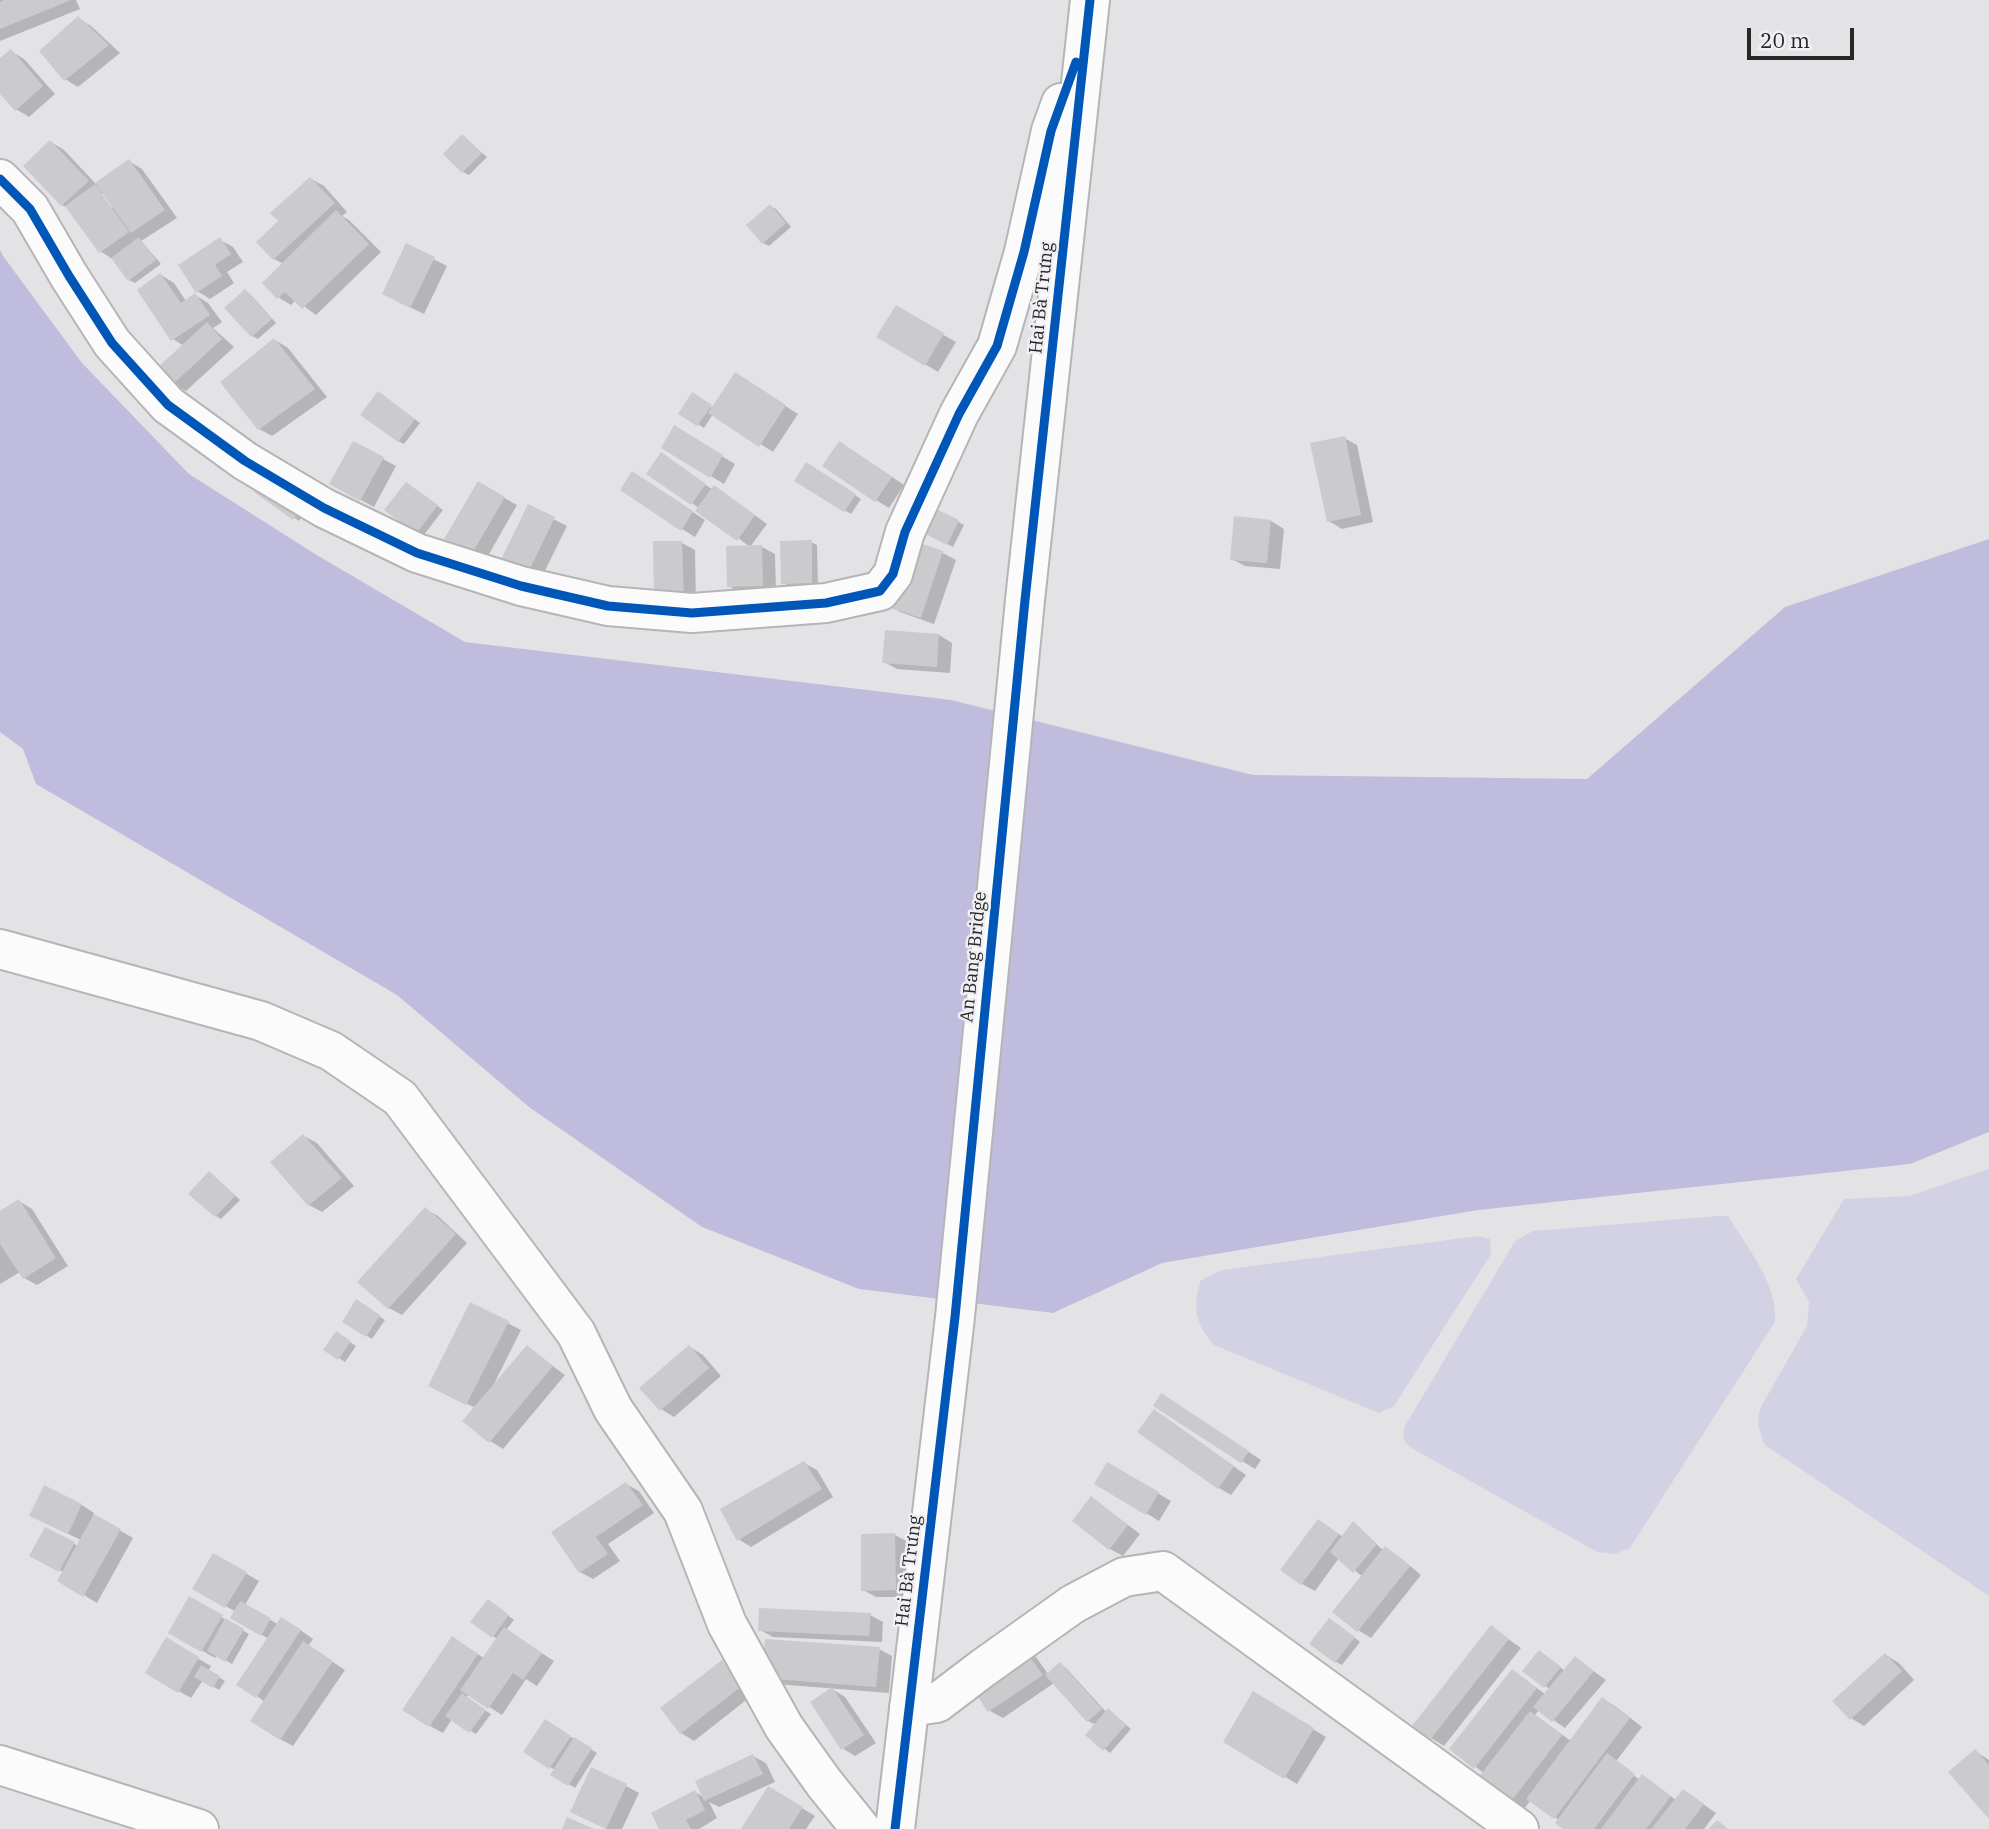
<!DOCTYPE html>
<meta charset="utf-8">
<style>
body{margin:0}
#map{position:relative;width:1989px;height:1829px;overflow:hidden;background:#e3e3e6;font-family:"IBM Plex Serif",serif}
canvas{display:block}
.scale{position:absolute;left:1747px;top:28px;width:107px;height:32px;box-sizing:border-box;border:4px solid #272728;border-top:0;padding-left:9px;font-size:21px;line-height:24px;white-space:nowrap;color:#272728;-webkit-text-stroke:5px #f0eff4;paint-order:stroke}
</style>
<div id="map">
<canvas width="1989" height="1829"></canvas>
<div class="scale">20 m</div>
</div>
<script>
const ctx = document.querySelector('canvas').getContext('2d');
ctx.lineJoin = 'round';
function fill(path, color) {
  ctx.fillStyle = color;
  ctx.fill(path, 'evenodd');
}
function trace(path, color, width, dash) {
  ctx.strokeStyle = color;
  ctx.lineWidth = width;
  ctx.lineCap = dash ? 'butt' : 'round';
  ctx.setLineDash(dash || []);
  ctx.stroke(path);
}
function write(font, color, halo, rows, align = 'center') {
  ctx.font = font + ' "IBM Plex Serif",serif';
  ctx.lineWidth = 5;
  ctx.setLineDash([]);
  ctx.textBaseline = 'middle';
  ctx.strokeStyle = halo;
  ctx.fillStyle = color;
  for (const [text, x, y, turn = 0] of rows) {
    ctx.save();
    ctx.translate(x, y);
    ctx.rotate((+turn || 0) * Math.PI / 180);
    ctx.textAlign = isNaN(turn) ? turn : align;
    if (halo) ctx.strokeText(text, 0, 0);
    ctx.fillText(text, 0, 0);
    ctx.restore();
  }
}
const green = new Path2D(`
 M 1989,1169 L 1989,1596 L 1765,1445 C 1759,1430 1755,1420 1762,1405 L 1807,1326 L 1809,1302 L 1796,1279 L 1844,1199 L 1909,1196 Z
 M 1718,1216 L 1728,1216 C 1747,1248 1778,1283 1775,1322 L 1630,1548 L 1615,1554 L 1597,1552 L 1408,1446 L 1403,1438 L 1405,1426 L 1515,1241 L 1533,1231 Z
 M 1478,1236 L 1490,1239 L 1491,1254 L 1394,1406 L 1379,1413 L 1214,1345 C 1195,1323 1192,1307 1201,1280 L 1222,1270 Z`);
const water = new Path2D(`
 M 0,250 L 3,256 L 82,363 L 189,474 L 315,554 L 465,642 L 951,700 L 1253,775 L 1587,779 L 1785,607 L 1989,539 L 1989,1132 L 1910,1164 L 1478,1210 L 1162,1263 L 1053,1313 L 859,1289 L 702,1227 L 529,1107 L 397,995 L 36,784 L 23,749 L 0,732 Z`);
const shadow = new Path2D(`
 M 0,0 L 76,0 L 80,9 L 0,41 Z
 M 78,18 L 91,26 L 120,53 L 78,87 L 65,79 Z
 M 11,51 L 24,59 L 55,94 L 29,117 L 16,109 L 0,92 L 0,61 Z
 M 462,136 L 487,157 L 469,175 L 463,172 Z
 M 51,142 L 64,150 L 96,184 L 129,161 L 142,169 L 177,218 L 141,241 L 161,264 L 135,283 L 129,280 L 114,260 L 100,251 L 70,209 L 62,205 ZM 101,194 L 105,194 L 114,205 L 112,208 Z
 M 311,179 L 324,186 L 347,212 L 342,216 L 349,220 L 381,252 L 316,315 L 296,300 L 291,305 L 278,297 L 284,264 L 274,259 L 258,242 L 280,221 Z
 M 770,206 L 776,209 L 791,227 L 769,246 L 763,243 Z
 M 220,240 L 233,247 L 243,262 L 227,272 L 234,283 L 210,299 L 197,291 Z
 M 407,246 L 447,266 L 424,314 L 397,301 Z
 M 161,275 L 174,283 L 186,301 L 195,295 L 208,303 L 222,322 L 213,328 L 234,347 L 186,391 L 173,384 L 184,346 L 173,339 Z
 M 245,291 L 251,295 L 276,323 L 258,339 L 252,336 Z
 M 896,308 L 956,342 L 938,372 L 879,336 Z
 M 275,340 L 288,348 L 327,397 L 272,436 L 259,429 Z
 M 748,382 L 798,414 L 773,452 L 713,414 L 704,428 L 680,413 L 693,395 L 713,408 Z
 M 384,397 L 420,423 L 404,444 L 398,441 Z
 M 675,428 L 735,464 L 724,484 L 663,447 Z
 M 1344,438 L 1357,445 L 1373,522 L 1342,529 L 1329,521 Z
 M 852,450 L 904,485 L 889,508 L 876,500 Z
 M 667,458 L 713,490 L 727,495 L 767,524 L 750,547 L 692,503 Z
 M 383,459 L 396,466 L 374,507 L 344,491 Z
 M 806,465 L 861,499 L 851,514 L 797,480 Z
 M 646,481 L 705,520 L 695,537 L 682,529 Z
 M 479,484 L 517,505 L 481,568 L 443,545 Z
 M 412,487 L 443,510 L 423,536 L 417,532 Z
 M 256,491 L 312,503 L 299,521 Z
 M 529,507 L 567,526 L 536,589 L 511,577 Z
 M 933,509 L 964,525 L 953,547 L 922,531 Z
 M 1271,521 L 1284,529 L 1280,569 L 1245,566 L 1232,559 Z
 M 909,541 L 943,553 L 956,560 L 934,624 L 900,612 L 887,605 Z
 M 811,542 L 817,545 L 818,586 L 789,586 L 783,583 Z
 M 682,543 L 695,550 L 696,610 L 669,611 Z
 M 762,547 L 775,554 L 776,593 L 742,594 L 729,586 Z
 M 886,632 L 939,635 L 952,643 L 950,673 L 897,669 L 884,662 Z
 M 304,1136 L 317,1143 L 354,1186 L 322,1212 L 309,1205 Z
 M 215,1177 L 240,1200 L 221,1219 L 216,1216 Z
 M 19,1201 L 32,1209 L 68,1266 L 37,1285 L 24,1278 L 20,1272 L 0,1284 L 0,1213 Z
 M 425,1209 L 438,1216 L 467,1243 L 402,1315 L 389,1308 Z
 M 357,1302 L 385,1320 L 372,1339 L 344,1321 Z
 M 471,1304 L 521,1330 L 493,1386 L 527,1347 L 565,1375 L 503,1449 L 490,1441 L 476,1408 L 443,1393 Z
 M 336,1333 L 356,1346 L 345,1362 L 326,1349 Z
 M 690,1347 L 703,1355 L 721,1376 L 674,1417 L 661,1409 Z
 M 1174,1403 L 1261,1460 L 1255,1469 L 1242,1461 Z
 M 1167,1419 L 1246,1475 L 1231,1495 L 1219,1488 Z
 M 804,1463 L 817,1470 L 833,1497 L 751,1547 L 738,1539 Z
 M 1108,1464 L 1171,1501 L 1159,1521 L 1096,1483 Z
 M 626,1484 L 639,1491 L 654,1513 L 608,1544 L 620,1561 L 593,1579 L 580,1572 L 554,1533 Z
 M 44,1488 L 82,1505 L 94,1513 L 93,1515 L 133,1538 L 97,1603 L 59,1580 L 63,1572 L 32,1555 L 46,1529 L 78,1546 L 81,1540 L 45,1523 Z
 M 1092,1498 L 1140,1534 L 1123,1556 L 1110,1549 Z
 M 1319,1521 L 1343,1537 L 1354,1524 L 1384,1551 L 1385,1548 L 1398,1556 L 1421,1575 L 1371,1638 L 1358,1630 L 1363,1577 L 1339,1558 L 1315,1591 L 1302,1584 Z
 M 895,1535 L 908,1542 L 909,1597 L 876,1597 L 863,1590 Z
 M 214,1555 L 259,1581 L 245,1605 L 279,1625 L 295,1626 L 313,1639 L 308,1646 L 345,1670 L 293,1746 L 280,1739 L 265,1702 L 257,1696 L 269,1639 L 232,1618 L 236,1612 L 195,1588 Z
 M 190,1598 L 249,1634 L 232,1664 L 217,1655 L 215,1658 L 170,1632 Z
 M 494,1605 L 514,1620 L 506,1630 L 554,1661 L 537,1686 L 526,1679 L 502,1715 L 469,1694 L 466,1698 L 491,1714 L 476,1734 L 452,1719 L 443,1733 L 430,1726 L 465,1646 L 484,1658 L 497,1639 L 473,1622 Z
 M 870,1615 L 883,1622 L 882,1642 L 773,1637 L 760,1630 Z
 M 1336,1623 L 1360,1642 L 1342,1665 L 1336,1662 Z
 M 1491,1627 L 1521,1648 L 1444,1746 L 1431,1738 Z
 M 166,1640 L 211,1666 L 208,1671 L 225,1681 L 219,1690 L 203,1680 L 191,1698 L 147,1673 Z
 M 879,1649 L 892,1656 L 889,1693 L 776,1684 L 763,1677 Z
 M 1023,1650 L 1036,1657 L 1048,1674 L 1060,1664 L 1066,1668 L 1107,1713 L 1114,1714 L 1131,1729 L 1110,1753 L 1087,1735 L 1096,1725 L 1088,1721 L 1054,1683 L 1003,1718 L 990,1711 Z
 M 1545,1655 L 1565,1671 L 1575,1658 L 1606,1680 L 1565,1728 L 1539,1710 L 1535,1715 L 1571,1741 L 1602,1699 L 1615,1706 L 1642,1727 L 1617,1760 L 1618,1763 L 1641,1781 L 1643,1777 L 1676,1800 L 1684,1791 L 1716,1813 L 1704,1829 L 1566,1829 L 1559,1820 L 1531,1800 L 1517,1818 L 1484,1773 L 1451,1749 L 1513,1671 L 1545,1694 L 1550,1689 L 1545,1686 Z
 M 1886,1655 L 1899,1663 L 1914,1680 L 1864,1726 L 1851,1718 Z
 M 722,1662 L 736,1669 L 754,1694 L 694,1741 L 681,1733 L 662,1709 Z
 M 832,1689 L 845,1697 L 876,1743 L 855,1756 L 842,1748 Z
 M 1254,1694 L 1326,1737 L 1297,1784 L 1225,1741 Z
 M 545,1721 L 597,1753 L 575,1788 L 552,1774 L 555,1770 L 525,1752 Z
 M 1975,1751 L 1989,1760 L 1989,1816 Z
 M 753,1756 L 766,1763 L 775,1782 L 719,1807 L 709,1802 L 717,1818 L 699,1829 L 661,1829 L 695,1792 L 705,1798 Z
 M 626,1786 L 639,1793 L 622,1829 L 607,1829 L 585,1819 Z
 M 769,1788 L 815,1816 L 806,1829 L 743,1829 Z`);
const building = new Path2D(`
 M 4,0 L 71,0 L 0,29 L 0,2 Z
 M 78,16 L 109,45 L 64,81 L 39,51 Z
 M 11,49 L 43,86 L 15,111 L 0,94 L 0,58 Z
 M 462,134 L 482,153 L 462,173 L 443,154 Z
 M 50,140 L 89,181 L 61,206 L 23,166 Z
 M 129,159 L 165,210 L 131,233 L 95,183 Z
 M 310,177 L 335,203 L 273,260 L 256,242 L 278,221 L 270,213 Z
 M 95,184 L 129,232 L 99,253 L 65,206 Z
 M 770,204 L 786,223 L 762,244 L 746,225 Z
 M 336,210 L 369,244 L 302,309 L 285,292 L 277,299 L 262,283 Z
 M 139,237 L 156,260 L 128,281 L 111,258 Z
 M 220,237 L 231,254 L 215,265 L 222,276 L 196,293 L 178,265 Z
 M 406,243 L 435,257 L 410,308 L 382,294 Z
 M 160,273 L 181,303 L 195,293 L 210,315 L 171,341 L 137,290 Z
 M 245,289 L 272,319 L 251,337 L 224,308 Z
 M 896,305 L 944,333 L 925,366 L 876,337 Z
 M 207,322 L 222,339 L 172,385 L 156,369 Z
 M 274,338 L 315,389 L 258,430 L 220,382 Z
 M 735,372 L 786,405 L 759,447 L 708,413 Z
 M 378,391 L 415,419 L 398,442 L 360,415 Z
 M 692,392 L 712,405 L 697,426 L 678,414 Z
 M 674,425 L 723,455 L 710,478 L 661,448 Z
 M 1345,436 L 1361,515 L 1327,522 L 1310,443 Z
 M 353,441 L 384,457 L 360,501 L 329,484 Z
 M 839,441 L 892,477 L 875,502 L 822,466 Z
 M 661,452 L 706,484 L 691,505 L 646,474 Z
 M 806,462 L 856,494 L 844,512 L 794,481 Z
 M 269,471 L 307,498 L 293,520 L 254,492 Z
 M 632,471 L 693,511 L 681,531 L 620,490 Z
 M 478,481 L 505,497 L 467,562 L 440,546 Z
 M 406,482 L 438,505 L 416,534 L 384,510 Z
 M 714,485 L 755,515 L 737,541 L 695,511 Z
 M 528,504 L 555,517 L 523,583 L 496,570 Z
 M 932,507 L 959,520 L 947,545 L 920,531 Z
 M 1234,516 L 1271,520 L 1267,563 L 1230,560 Z
 M 908,539 L 943,551 L 921,618 L 885,606 Z
 M 812,540 L 812,583 L 781,584 L 780,541 Z
 M 653,541 L 682,541 L 684,604 L 654,604 Z
 M 762,545 L 763,586 L 727,587 L 726,546 Z
 M 885,630 L 939,634 L 937,667 L 882,663 Z
 M 303,1134 L 342,1178 L 308,1206 L 270,1162 Z
 M 209,1171 L 235,1196 L 215,1217 L 188,1194 Z
 M 19,1199 L 56,1258 L 23,1279 L 0,1244 L 0,1211 Z
 M 425,1207 L 456,1234 L 388,1309 L 357,1282 Z
 M 356,1299 L 380,1315 L 366,1337 L 342,1322 Z
 M 470,1302 L 509,1321 L 466,1405 L 428,1386 Z
 M 336,1331 L 351,1341 L 338,1360 L 323,1350 Z
 M 527,1345 L 553,1366 L 489,1443 L 462,1421 Z
 M 689,1345 L 709,1368 L 660,1411 L 639,1388 Z
 M 1161,1393 L 1249,1451 L 1241,1463 L 1153,1406 Z
 M 1154,1409 L 1234,1466 L 1218,1489 L 1137,1432 Z
 M 804,1461 L 822,1489 L 737,1541 L 720,1509 Z
 M 1107,1462 L 1159,1492 L 1146,1515 L 1094,1484 Z
 M 626,1482 L 643,1505 L 596,1537 L 608,1554 L 579,1573 L 551,1532 Z
 M 44,1485 L 82,1504 L 68,1534 L 29,1516 Z
 M 1091,1496 L 1128,1525 L 1109,1550 L 1072,1521 Z
 M 94,1514 L 121,1529 L 83,1597 L 57,1581 Z
 M 1318,1519 L 1339,1534 L 1301,1585 L 1280,1570 Z
 M 1353,1521 L 1377,1544 L 1353,1573 L 1330,1552 Z
 M 45,1527 L 75,1542 L 59,1572 L 29,1556 Z
 M 895,1533 L 896,1590 L 861,1591 L 861,1534 Z
 M 1385,1546 L 1410,1566 L 1357,1632 L 1332,1612 Z
 M 213,1553 L 247,1572 L 225,1608 L 192,1589 Z
 M 189,1596 L 223,1615 L 201,1652 L 168,1633 Z
 M 488,1599 L 509,1615 L 492,1638 L 470,1622 Z
 M 240,1601 L 271,1618 L 261,1636 L 230,1618 Z
 M 759,1608 L 871,1613 L 869,1636 L 758,1631 Z
 M 281,1617 L 301,1630 L 256,1698 L 236,1685 Z
 M 225,1618 L 244,1629 L 225,1662 L 207,1651 Z
 M 1329,1618 L 1355,1637 L 1335,1663 L 1309,1644 Z
 M 1491,1625 L 1509,1639 L 1430,1740 L 1412,1726 Z
 M 504,1627 L 542,1653 L 523,1680 L 513,1673 L 488,1709 L 460,1690 Z
 M 452,1636 L 478,1654 L 429,1727 L 402,1710 Z
 M 166,1637 L 199,1657 L 178,1693 L 145,1673 Z
 M 765,1639 L 880,1647 L 876,1687 L 761,1678 Z
 M 303,1641 L 333,1661 L 280,1740 L 250,1721 Z
 M 1023,1648 L 1043,1675 L 988,1712 L 970,1685 Z
 M 1539,1650 L 1561,1667 L 1544,1688 L 1522,1671 Z
 M 1885,1653 L 1902,1671 L 1850,1720 L 1832,1701 Z
 M 1575,1656 L 1594,1671 L 1552,1722 L 1533,1707 Z
 M 722,1660 L 742,1686 L 680,1734 L 660,1708 Z
 M 1060,1662 L 1102,1709 L 1087,1722 L 1045,1675 Z
 M 201,1665 L 220,1676 L 213,1688 L 194,1677 Z
 M 1512,1669 L 1537,1688 L 1474,1769 L 1449,1749 Z
 M 832,1687 L 864,1735 L 841,1750 L 810,1702 Z
 M 1253,1691 L 1314,1728 L 1284,1779 L 1223,1742 Z
 M 462,1693 L 486,1710 L 469,1733 L 445,1716 Z
 M 1602,1697 L 1630,1718 L 1554,1819 L 1526,1799 Z
 M 1108,1708 L 1126,1725 L 1103,1751 L 1085,1735 Z
 M 1530,1711 L 1562,1735 L 1503,1812 L 1471,1787 Z
 M 545,1719 L 571,1736 L 549,1769 L 523,1752 Z
 M 574,1737 L 592,1748 L 568,1786 L 550,1775 Z
 M 1975,1749 L 1989,1765 L 1989,1819 L 1948,1772 Z
 M 1607,1753 L 1635,1774 L 1594,1829 L 1563,1829 L 1555,1823 Z
 M 753,1754 L 763,1774 L 704,1801 L 695,1781 Z
 M 591,1767 L 627,1784 L 606,1829 L 570,1812 Z
 M 1642,1774 L 1671,1796 L 1646,1829 L 1601,1829 Z
 M 768,1786 L 803,1807 L 789,1829 L 741,1829 Z
 M 1683,1789 L 1704,1804 L 1685,1829 L 1651,1829 Z
 M 695,1790 L 705,1810 L 686,1820 L 691,1829 L 659,1829 L 651,1813 Z
 M 567,1817 L 594,1829 L 562,1829 Z
 M 1717,1820 L 1728,1829 L 1709,1829 Z`);
const minor = new Path2D(`
 M 0,179 L 30,209 L 69,276 L 112,343 L 168,405 L 245,461 L 324,508 L 417,553 L 521,586 L 608,606 L 692,613 L 826,603 L 880,591 L 893,574 L 905,532 L 959,414 L 997,346 L 1024,252 L 1051,131 L 1061,103
 M 0,949 L 261,1021 L 331,1051 L 400,1098 L 576,1333 L 613,1409 L 683,1511 L 727,1624 L 784,1727 L 824,1783 L 861,1829
 M 909,1707 L 937,1703 L 983,1668 L 1073,1604 L 1124,1577 L 1163,1571 L 1519,1829
 M 0,1765 L 199,1829
 M 895,1829 L 955,1317 L 1025,600 L 1090,0`);
const cycleway = new Path2D(`
 M 0,179 L 30,209 L 69,276 L 112,343 L 168,405 L 245,461 L 324,508 L 417,553 L 521,586 L 608,606 L 692,613 L 826,603 L 880,591 L 893,574 L 905,532 L 959,414 L 997,346 L 1024,252 L 1051,131 L 1076,62
 M 895,1829 L 955,1317 L 1025,600 L 1090,0`);
const streetNames = [
 ["Hai Bà Trưng",1042,298,-84],
 ["An Bang Bridge",974,957,-84],
 ["Hai Bà Trưng",909,1571,-83]
];
fill(green, '#d3d1e4');
fill(water, '#c0bcde');
fill(shadow, '#0003');
fill(building, '#cbcbce');
trace(minor, '#b5b5b8', 42);
trace(minor, '#fbfbfb', 38);
trace(cycleway, '#0057b8', 9);
write('18px', '#272728', '#f0eff4', streetNames);
</script>
